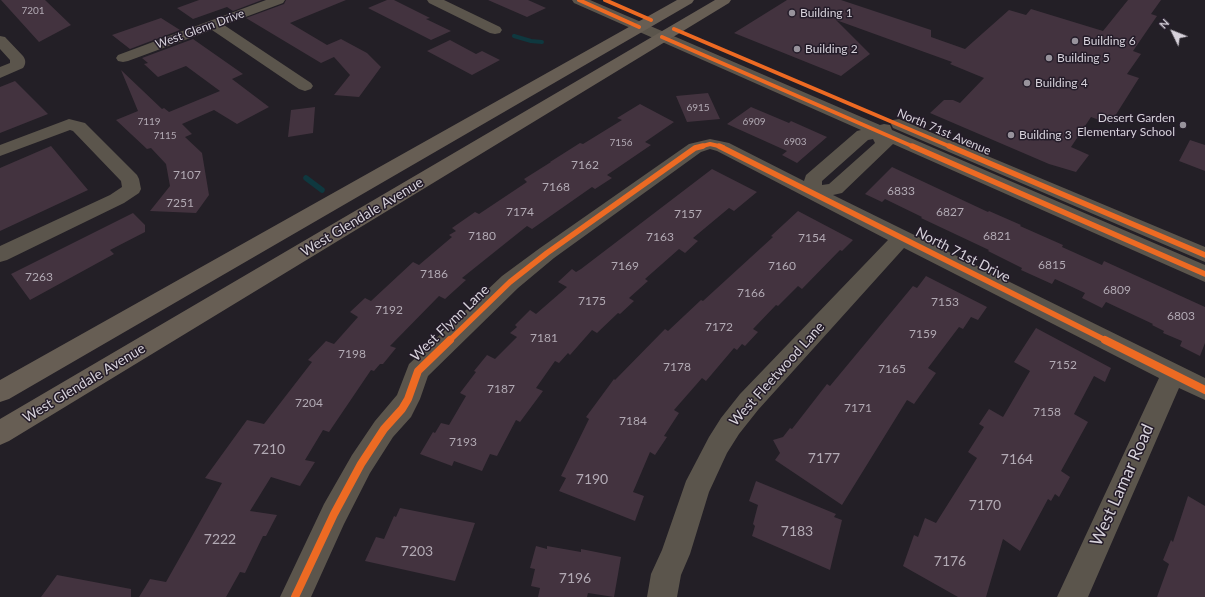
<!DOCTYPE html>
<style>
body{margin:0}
#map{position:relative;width:1205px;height:597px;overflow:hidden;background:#231f26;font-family:Lato,sans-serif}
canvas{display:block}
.north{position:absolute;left:1153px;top:12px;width:40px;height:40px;-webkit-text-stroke:3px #241c29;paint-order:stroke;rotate:313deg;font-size:11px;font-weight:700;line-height:16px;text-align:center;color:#d7d2db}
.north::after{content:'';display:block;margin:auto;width:14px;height:18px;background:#d7d2db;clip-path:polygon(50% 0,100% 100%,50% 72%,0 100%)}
</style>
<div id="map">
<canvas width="1205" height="597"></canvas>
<div class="north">N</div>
</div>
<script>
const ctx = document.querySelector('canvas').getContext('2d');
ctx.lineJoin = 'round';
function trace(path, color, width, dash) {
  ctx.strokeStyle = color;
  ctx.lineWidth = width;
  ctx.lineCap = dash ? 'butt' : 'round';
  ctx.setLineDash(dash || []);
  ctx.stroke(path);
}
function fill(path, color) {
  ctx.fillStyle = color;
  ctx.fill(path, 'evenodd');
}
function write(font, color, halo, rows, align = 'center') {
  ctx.font = font + ' Lato,sans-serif';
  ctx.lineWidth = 3;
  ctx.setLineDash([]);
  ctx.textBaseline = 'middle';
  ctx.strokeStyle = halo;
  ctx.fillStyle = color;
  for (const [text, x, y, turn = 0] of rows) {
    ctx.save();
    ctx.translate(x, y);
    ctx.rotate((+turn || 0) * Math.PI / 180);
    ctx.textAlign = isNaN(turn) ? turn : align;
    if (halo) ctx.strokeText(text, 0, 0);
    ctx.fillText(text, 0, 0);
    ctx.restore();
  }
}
const streamFar1 = new Path2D(`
 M 514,36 L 531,41 L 542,42`);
const stream = new Path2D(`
 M 306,178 L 322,190`);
const building = new Path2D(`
 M 1,0 L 45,0 L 71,25 L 39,42 Z
 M 199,0 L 262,0 L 233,11 L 227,7 L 193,19 L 177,8 Z
 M 286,0 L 346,0 L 290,23 L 327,45 L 341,39 L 367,53 L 381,67 L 359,97 L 334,95 L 350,75 L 334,57 L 321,63 L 246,18 L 284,4 Z
 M 387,0 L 394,0 L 430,18 L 426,19 L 451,31 L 431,40 L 368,8 Z
 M 488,0 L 528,0 L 546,8 L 527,17 Z
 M 787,0 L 841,0 L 931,30 L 931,37 L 965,49 L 1009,10 L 1026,15 L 1031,9 L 1103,31 L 1128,0 L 1161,0 L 1151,14 L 1157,16 L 1133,51 L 1141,54 L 1127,74 L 1139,78 L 1110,124 L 1091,117 L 1071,147 L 1089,155 L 1076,172 L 1049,164 L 930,113 L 944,100 L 953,100 L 960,103 L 984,78 L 950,64 L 952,62 L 836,20 L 870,54 L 841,76 L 734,33 Z
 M 161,18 L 180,30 L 130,49 L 112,35 Z
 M 193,39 L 243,74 L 232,79 L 269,107 L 237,124 L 214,110 L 182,124 L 192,134 L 185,137 L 202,153 L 209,195 L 196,213 L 150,211 L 170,186 L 166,164 L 151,148 L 147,149 L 116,120 L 138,111 L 121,70 L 162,109 L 164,108 L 169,112 L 220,91 L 186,66 L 158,77 L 144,64 L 148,63 L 142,58 Z
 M 450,40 L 476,54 L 482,51 L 500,60 L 472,75 L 427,51 Z
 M 15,81 L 48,114 L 0,133 L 0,87 Z
 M 708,93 L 720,119 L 687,122 L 676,96 Z
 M 640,104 L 674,122 L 645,142 L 651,145 L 607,175 L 612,178 L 595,189 L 592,187 L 532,229 L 527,226 L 462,278 L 466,280 L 445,299 L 439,296 L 390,346 L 396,348 L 383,364 L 380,364 L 374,371 L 371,370 L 329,432 L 323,430 L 305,460 L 315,462 L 300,486 L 271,477 L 250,511 L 277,515 L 266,536 L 263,536 L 245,573 L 240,572 L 226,597 L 139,597 L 150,579 L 166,582 L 222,483 L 205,478 L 247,420 L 264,424 L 312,362 L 308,360 L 326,341 L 334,344 L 358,317 L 350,312 L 365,298 L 371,301 L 413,262 L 419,265 L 452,237 L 449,235 L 456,231 L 452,228 L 475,212 L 479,214 L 527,182 L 524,179 L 551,162 L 550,162 L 580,143 L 583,144 L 622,120 L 617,118 Z
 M 315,107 L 313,133 L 288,137 L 291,110 Z
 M 751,107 L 789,123 L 791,121 L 827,137 L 797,163 L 782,155 L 787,151 L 727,124 Z
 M 1190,140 L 1205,145 L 1205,171 L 1179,161 Z
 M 51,146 L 88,190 L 0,231 L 0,168 Z
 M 892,167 L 988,212 L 989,211 L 1021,225 L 1020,226 L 1063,245 L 1062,247 L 1102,265 L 1104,261 L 1205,307 L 1205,343 L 1200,356 L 1180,346 L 1182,341 L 1163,333 L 1164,331 L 1152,325 L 1153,324 L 1106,302 L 1102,308 L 1082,298 L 1085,293 L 1055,279 L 1052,284 L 1021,270 L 1022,268 L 988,251 L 989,250 L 921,218 L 922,217 L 885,199 L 882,202 L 865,194 Z
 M 712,169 L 757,192 L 734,211 L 729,208 L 693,238 L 698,241 L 685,253 L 679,249 L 645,279 L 648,281 L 629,298 L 634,301 L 620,314 L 618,313 L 597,333 L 592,330 L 570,355 L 568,353 L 559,363 L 555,361 L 536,388 L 543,391 L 520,422 L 516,420 L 497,456 L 490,454 L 482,471 L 454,461 L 452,466 L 420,454 L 433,432 L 435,433 L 441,423 L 449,425 L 466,396 L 460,393 L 476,372 L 474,371 L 487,355 L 495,359 L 517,337 L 510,333 L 517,327 L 515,325 L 530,310 L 536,314 L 567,287 L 558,282 L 572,269 L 576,272 L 581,269 Z
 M 798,211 L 853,240 L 842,251 L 840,250 L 802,289 L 798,286 L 778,306 L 776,305 L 753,329 L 758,332 L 745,346 L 742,344 L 737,350 L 734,348 L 706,381 L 702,378 L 674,410 L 679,413 L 664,436 L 667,437 L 655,455 L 650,452 L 633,492 L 644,496 L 635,521 L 559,491 L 566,478 L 561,476 L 589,419 L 586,417 L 614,379 L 615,380 L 665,329 L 668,331 L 701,300 L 703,301 L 773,237 L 771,236 Z
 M 133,213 L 145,225 L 145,232 L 110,250 L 114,254 L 30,300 L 11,274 Z
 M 926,276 L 987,307 L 978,320 L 971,317 L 963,329 L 959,327 L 928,368 L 936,373 L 914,404 L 907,400 L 842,505 L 775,460 L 780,453 L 773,440 L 783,437 L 790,428 L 792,429 L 827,384 L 830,386 L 913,286 L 917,288 Z
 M 1036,328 L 1111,368 L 1105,382 L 1094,376 L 1074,414 L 1088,422 L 1061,471 L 1070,477 L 1059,497 L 1055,494 L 1051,501 L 1048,499 L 1020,551 L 1003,539 L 986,597 L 958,597 L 903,566 L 914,535 L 918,537 L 925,518 L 936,523 L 977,458 L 968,452 L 984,427 L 979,424 L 989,409 L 1003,417 L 1030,371 L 1014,362 Z
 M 756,481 L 836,514 L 834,517 L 842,520 L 830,570 L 752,536 L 755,526 L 753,524 L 758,505 L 749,501 Z
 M 1188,496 L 1205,506 L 1205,597 L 1157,597 L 1169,564 L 1163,560 L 1171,540 L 1173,542 Z
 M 400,508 L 475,523 L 455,581 L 365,561 L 376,537 L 384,539 L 394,516 L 396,517 Z
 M 536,546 L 547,549 L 547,546 L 581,552 L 581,549 L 621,557 L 614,597 L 588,593 L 587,597 L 538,597 L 540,588 L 531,586 L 535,569 L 530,568 Z
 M 57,575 L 131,589 L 131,597 L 41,597 Z`);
const minor = new Path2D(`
 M 266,0 L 285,0 L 283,3 L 224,25 L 311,83 L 313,86 L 311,89 L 305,91 L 299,89 L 212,30 L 128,61 L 123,62 L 118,61 L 116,58 L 118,55 Z
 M 427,0 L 444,0 L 500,27 L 502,30 L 500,33 L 495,34 L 490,33 L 429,3 Z
 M 572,0 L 590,0 L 880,125 L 884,124 L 890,125 L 892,130 L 1205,265 L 1205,282 L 893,144 L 842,193 L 833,195 L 1205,378 L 1205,400 L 1179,388 L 1088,597 L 1057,597 L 1159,378 L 904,248 L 758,410 L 739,434 L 727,453 L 709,492 L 690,554 L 681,575 L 677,597 L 647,597 L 651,574 L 662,550 L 686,481 L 709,437 L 721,418 L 740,394 L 888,240 L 717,151 L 710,149 L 701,152 L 554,258 L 518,288 L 428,376 L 420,399 L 411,417 L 393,437 L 370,473 L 344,524 L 311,597 L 280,597 L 324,504 L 352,455 L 375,421 L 397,395 L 409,364 L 502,276 L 540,248 L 689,144 L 710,139 L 729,143 L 804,181 L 806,175 L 857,131 L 861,130 L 574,3 ZM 873,139 L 875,143 L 829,184 L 822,185 L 822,181 L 868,140 Z
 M 0,36 L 5,37 L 23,56 C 26,60 26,64 23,68 L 0,78 L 0,67 L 10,63 L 10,60 L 0,49 Z
 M 69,119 L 85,123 L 137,175 L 139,179 L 141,189 L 139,193 L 124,203 L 7,260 L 0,262 L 0,246 L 110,195 L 122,187 L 121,181 L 73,131 L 70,130 L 0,156 L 0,145 Z
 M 899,119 L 1205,247 L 1205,262 L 893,128 L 891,124 L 893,120 Z`);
const major = new Path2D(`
 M 677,0 L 694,0 L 692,3 L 9,399 L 0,402 L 0,380 Z
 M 715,0 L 731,0 L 729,3 L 9,441 L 0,445 L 0,419 Z`);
const cyclewayFar2 = new Path2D(`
 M 579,0 L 639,27
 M 605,0 L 651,20
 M 674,29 L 951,147
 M 662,37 L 914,147
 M 699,147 L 710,144 L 723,147`);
const cyclewayFar1 = new Path2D(`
 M 719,146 L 1107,341
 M 912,146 L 1205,274
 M 949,146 L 1205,255
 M 449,341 L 510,282 L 547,253 L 695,148 L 703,146`);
const cycleway = new Path2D(`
 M 1105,340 L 1205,390
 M 295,597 L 334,514 L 361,464 L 384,429 L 402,409 L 408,399 L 418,371 L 450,340`);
const markers = [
 [792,13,4,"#98939c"],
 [1075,41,4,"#98939c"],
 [797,49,4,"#98939c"],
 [1049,58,4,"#98939c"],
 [1027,83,4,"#98939c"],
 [1183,125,4,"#98939c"],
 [1011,135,4,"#98939c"]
];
const farNumbernames = [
 ["7201",33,11],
 ["6915",698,108],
 ["7119",149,122],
 ["6909",754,122],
 ["7115",165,136],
 ["6903",795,142],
 ["7156",621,143]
];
const farPoinames = [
 ["Building 1",800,13],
 ["Building 6",1083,41],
 ["Building 2",805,49],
 ["Building 5",1057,58],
 ["Building 4",1035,83],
 ["Desert Garden",1175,118,"right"],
 ["Elementary School",1175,132,"right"],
 ["Building 3",1019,135]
];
const farStreetnames = [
 ["West Glenn Drive",200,29,-20],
 ["North 71st Avenue",944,132,23]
];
const numberNames = [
 ["7162",585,165],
 ["7107",187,175],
 ["7168",556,187],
 ["6833",901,191],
 ["7251",180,203],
 ["7174",520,212],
 ["6827",950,212],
 ["7157",688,214],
 ["7180",482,236],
 ["6821",997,236],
 ["7163",660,237],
 ["7154",812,238],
 ["6815",1052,265],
 ["7169",625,266],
 ["7160",782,266],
 ["7186",434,274],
 ["7263",39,277],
 ["6809",1117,290],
 ["7166",751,293],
 ["7175",592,301],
 ["7153",945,302],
 ["7192",389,310],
 ["6803",1181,316],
 ["7172",719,327],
 ["7159",923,334],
 ["7181",544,338],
 ["7198",352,354],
 ["7152",1063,365],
 ["7178",677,367],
 ["7165",892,369],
 ["7187",501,389],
 ["7204",309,403],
 ["7171",858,408],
 ["7158",1047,412],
 ["7184",633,421],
 ["7193",463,442]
];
const streetNames = [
 ["West Glendale Avenue",362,217,-31],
 ["North 71st Drive",963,255,27],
 ["West Flynn Lane",450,323,-44],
 ["West Fleetwood Lane",777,374,-48],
 ["West Glendale Avenue",84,383,-31]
];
const nearNumbernames = [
 ["7210",269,449],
 ["7177",824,458],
 ["7164",1017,459],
 ["7190",592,479],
 ["7170",985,505],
 ["7183",797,531],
 ["7222",220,539],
 ["7203",417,551],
 ["7176",950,561],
 ["7196",575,578]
];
const nearStreetnames = [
 ["West Lamar Road",1122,485,-66]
];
trace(streamFar1, '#0f383f', 4);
trace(stream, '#0f383f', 5.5);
fill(building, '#43333f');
fill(minor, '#5b554c');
fill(major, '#675e54');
trace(cyclewayFar2, '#ed6a23', 4);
trace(cyclewayFar1, '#ed6a23', 5.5);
trace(cycleway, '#ed6a23', 8);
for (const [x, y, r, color] of markers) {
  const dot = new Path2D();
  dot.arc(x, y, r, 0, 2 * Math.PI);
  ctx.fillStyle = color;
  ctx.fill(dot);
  trace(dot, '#241c29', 1.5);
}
write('10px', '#b2aab4', null, farNumbernames);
write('12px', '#d7d2db', '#241c29', farPoinames, 'left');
write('12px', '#d7d2db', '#241c29', farStreetnames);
write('12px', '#b2aab4', null, numberNames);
write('14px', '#d7d2db', '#241c29', streetNames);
write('14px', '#b2aab4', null, nearNumbernames);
write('17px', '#d7d2db', '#241c29', nearStreetnames);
</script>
